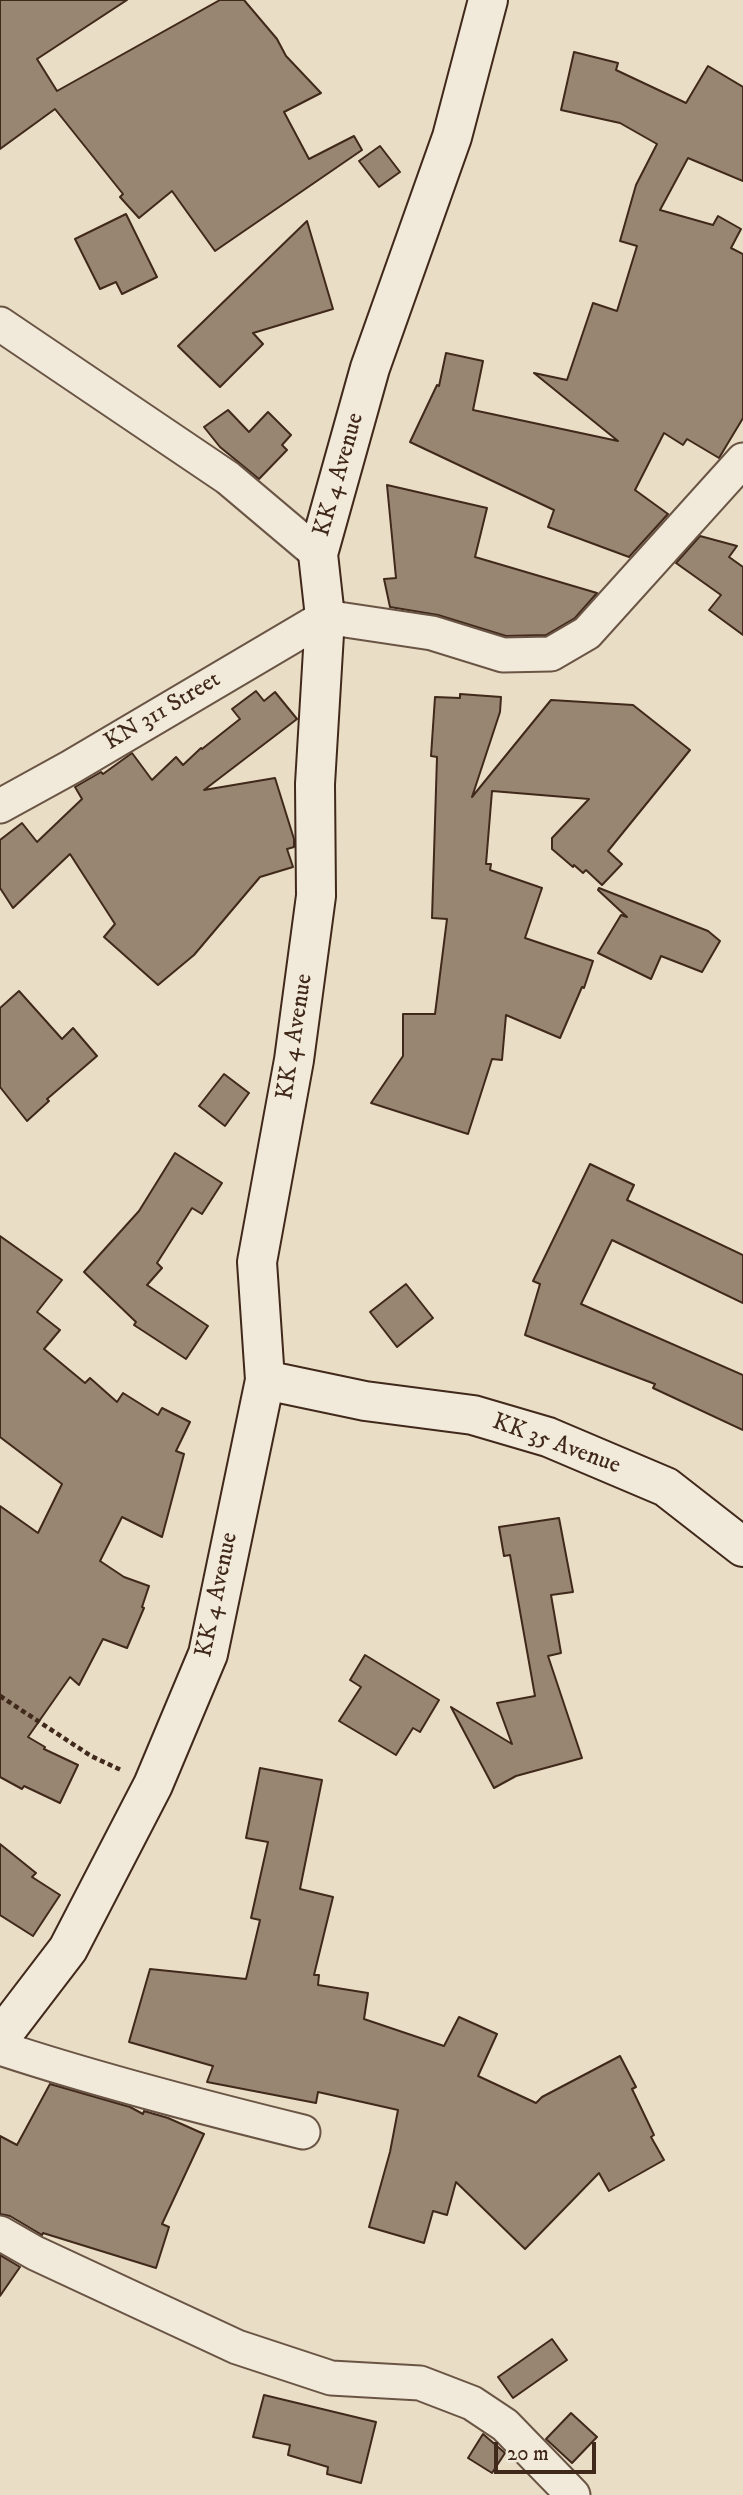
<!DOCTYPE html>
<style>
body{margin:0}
#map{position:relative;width:743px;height:2495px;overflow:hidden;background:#e9ddc5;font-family:"IM FELL DW Pica",serif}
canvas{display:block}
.scale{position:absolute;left:494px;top:2442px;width:102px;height:32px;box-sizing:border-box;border:4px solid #40281a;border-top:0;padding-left:9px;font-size:21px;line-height:24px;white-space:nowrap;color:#40281a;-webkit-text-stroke:5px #f1e9d9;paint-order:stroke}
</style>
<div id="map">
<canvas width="743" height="2495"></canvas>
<div class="scale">20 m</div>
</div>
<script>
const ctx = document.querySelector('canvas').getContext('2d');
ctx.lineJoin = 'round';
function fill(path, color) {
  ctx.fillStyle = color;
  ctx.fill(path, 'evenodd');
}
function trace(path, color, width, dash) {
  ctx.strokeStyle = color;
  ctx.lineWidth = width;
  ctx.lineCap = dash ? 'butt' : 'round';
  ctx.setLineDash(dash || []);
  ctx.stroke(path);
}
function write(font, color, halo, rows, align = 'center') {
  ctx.font = font + ' "IM FELL DW Pica",serif';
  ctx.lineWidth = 6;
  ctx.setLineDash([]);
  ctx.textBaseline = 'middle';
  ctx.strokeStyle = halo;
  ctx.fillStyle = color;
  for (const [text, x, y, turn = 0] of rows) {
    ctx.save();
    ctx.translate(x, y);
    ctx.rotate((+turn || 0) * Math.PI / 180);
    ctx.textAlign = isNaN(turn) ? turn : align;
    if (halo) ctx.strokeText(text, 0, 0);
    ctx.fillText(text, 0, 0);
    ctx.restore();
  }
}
const building = new Path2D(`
 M 0,0 L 127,0 L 37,59 L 57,91 L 220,0 L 244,0 L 277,39 L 286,56 L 321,93 L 284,112 L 309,159 L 354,136 L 362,150 L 215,251 L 172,191 L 139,218 L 120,197 L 123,194 L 55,109 L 0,149 Z
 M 574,52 L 618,63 L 616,70 L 686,103 L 708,66 L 743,87 L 743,181 L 688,158 L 660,210 L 713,225 L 718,216 L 741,229 L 731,248 L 743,254 L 743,418 L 719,458 L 687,439 L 683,445 L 664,433 L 635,490 L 668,514 L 629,557 L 548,527 L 554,510 L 410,442 L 437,385 L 439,386 L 446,353 L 483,361 L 473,410 L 618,441 L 534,373 L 567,380 L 593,303 L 617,311 L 637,246 L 620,241 L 636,185 L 657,144 L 620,123 L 561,110 Z
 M 380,146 L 400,172 L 379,187 L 359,161 Z
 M 126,214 L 157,277 L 122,294 L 116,282 L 100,289 L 75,239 Z
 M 307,221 L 333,309 L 253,333 L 263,344 L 220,387 L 178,346 Z
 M 228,410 L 249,432 L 268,412 L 291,435 L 282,445 L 287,450 L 259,479 L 220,447 L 204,427 Z
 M 387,485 L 487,508 L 475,557 L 597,593 L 575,618 L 546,635 L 506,636 L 438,615 L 390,607 L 384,579 L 396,578 Z
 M 700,536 L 737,546 L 729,557 L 743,567 L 743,635 L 709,610 L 721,595 L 676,563 Z
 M 256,691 L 264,701 L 275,692 L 297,719 L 204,790 L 275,778 L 294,839 L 294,847 L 287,849 L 293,867 L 260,877 L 194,955 L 158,985 L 104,937 L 115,924 L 70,854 L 13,908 L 0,888 L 0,840 L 22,823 L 37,842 L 82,799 L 75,787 L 101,772 L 103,774 L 132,753 L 152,780 L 176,757 L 183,765 L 201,748 L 202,749 L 240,719 L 232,709 Z
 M 460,694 L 501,697 L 500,712 L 472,797 L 551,700 L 633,705 L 690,750 L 608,851 L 622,864 L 602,885 L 586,870 L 583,873 L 574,865 L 573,867 L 552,849 L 552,838 L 589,799 L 492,791 L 486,864 L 491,864 L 490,870 L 542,888 L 525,938 L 593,961 L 584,988 L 582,987 L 560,1038 L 506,1015 L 502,1060 L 492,1059 L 468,1134 L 371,1103 L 403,1056 L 403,1014 L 435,1014 L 447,919 L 432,918 L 437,757 L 431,756 L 435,697 L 460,698 Z
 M 599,888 L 708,931 L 720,941 L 702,972 L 661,956 L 651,979 L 598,953 L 621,915 L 627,917 L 598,890 Z
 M 19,991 L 62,1039 L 73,1028 L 97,1056 L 47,1099 L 49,1101 L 27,1121 L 0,1087 L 0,1008 Z
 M 224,1074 L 249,1093 L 225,1126 L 199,1106 Z
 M 175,1153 L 222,1183 L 202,1214 L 192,1208 L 157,1263 L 162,1268 L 147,1285 L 208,1326 L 186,1359 L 134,1325 L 136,1322 L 84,1272 L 139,1211 Z
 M 590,1164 L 634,1185 L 627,1200 L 743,1255 L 743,1303 L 612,1240 L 581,1304 L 743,1375 L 743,1430 L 653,1388 L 655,1384 L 525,1335 L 540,1284 L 533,1281 Z
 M 0,1236 L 62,1280 L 37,1312 L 60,1330 L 44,1349 L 85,1383 L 90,1378 L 117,1402 L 123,1393 L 158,1415 L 162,1408 L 190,1422 L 176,1451 L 184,1454 L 162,1537 L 122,1517 L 100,1561 L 124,1577 L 149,1586 L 142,1607 L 144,1608 L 127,1648 L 103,1639 L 79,1685 L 70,1677 L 28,1737 L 45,1747 L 44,1749 L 78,1765 L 60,1803 L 24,1786 L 22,1789 L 0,1777 L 0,1506 L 38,1533 L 62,1484 L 0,1437 Z
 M 406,1284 L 433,1318 L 397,1347 L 370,1312 Z
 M 559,1518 L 573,1592 L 551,1595 L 561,1653 L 548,1656 L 582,1758 L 516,1776 L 494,1788 L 451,1707 L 512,1744 L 497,1703 L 535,1696 L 510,1555 L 504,1556 L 499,1527 Z
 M 365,1655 L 439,1700 L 420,1732 L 413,1728 L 396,1755 L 339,1721 L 361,1687 L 350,1680 Z
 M 260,1768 L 322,1780 L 300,1889 L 333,1897 L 314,1975 L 319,1975 L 318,1985 L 368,1993 L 364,2019 L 444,2046 L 459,2017 L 497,2034 L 478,2076 L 536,2103 L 542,2097 L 620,2056 L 636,2087 L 632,2089 L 654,2135 L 651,2137 L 664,2160 L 609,2191 L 599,2173 L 525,2249 L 456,2182 L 447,2215 L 433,2211 L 424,2243 L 369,2227 L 390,2152 L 398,2110 L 318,2092 L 316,2103 L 207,2082 L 213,2066 L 129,2042 L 150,1969 L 246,1979 L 260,1920 L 251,1918 L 268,1842 L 246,1838 Z
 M 0,1844 L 36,1873 L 32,1877 L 60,1895 L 33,1936 L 0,1915 Z
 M 50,2084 L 130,2107 L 143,2114 L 144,2111 L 168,2118 L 204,2134 L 162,2224 L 169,2227 L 156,2268 L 43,2233 L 42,2235 L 10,2216 L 0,2214 L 0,2136 L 17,2145 Z
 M 0,2255 L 20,2267 L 0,2296 Z
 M 552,2339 L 567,2360 L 513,2398 L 498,2377 Z
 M 264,2395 L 376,2422 L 361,2483 L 327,2474 L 328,2467 L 288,2455 L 290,2445 L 253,2437 Z
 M 571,2413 L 597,2437 L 572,2463 L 546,2439 Z
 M 483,2434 L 505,2453 L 492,2473 L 468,2458 Z`);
const path = new Path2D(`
 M 0,1696 L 91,1756 L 121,1770`);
const minor = new Path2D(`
 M 0,324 L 228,478 L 318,554
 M 0,806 L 71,767 L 325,617 L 432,633 L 503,655 L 551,654 L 587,633 L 743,460
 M 0,2048 C 100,2081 201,2107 303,2132
 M 0,2233 L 35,2253 L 237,2347 L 331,2378 L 420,2383 L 472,2403 L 505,2425 L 573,2495`);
const secondary = new Path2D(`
 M 265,1380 L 365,1401 L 473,1415 L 548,1437 L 666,1487 L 743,1547
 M 0,2038 L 68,1949 L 153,1785 L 208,1654 L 265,1380 L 257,1262 L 294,1060 L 316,896 L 315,784 L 325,617 L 318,554 L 370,368 L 452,137 L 488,0`);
const streetNames = [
 ["KK 4 Avenue",340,475,-74],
 ["KN 311 Street",163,712,-31],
 ["KK 4 Avenue",296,1037,-81],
 ["KK 35 Avenue",556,1445,20],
 ["KK 4 Avenue",218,1595,-78]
];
fill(building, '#988673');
trace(building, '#40281a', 2);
trace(minor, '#6a5545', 37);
trace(secondary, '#40281a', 42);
trace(path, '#40281a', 4.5, [5, 3.5]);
trace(minor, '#f1e9d9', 33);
trace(secondary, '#f1e9d9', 38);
write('24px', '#40281a', '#f1e9d9', streetNames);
</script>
